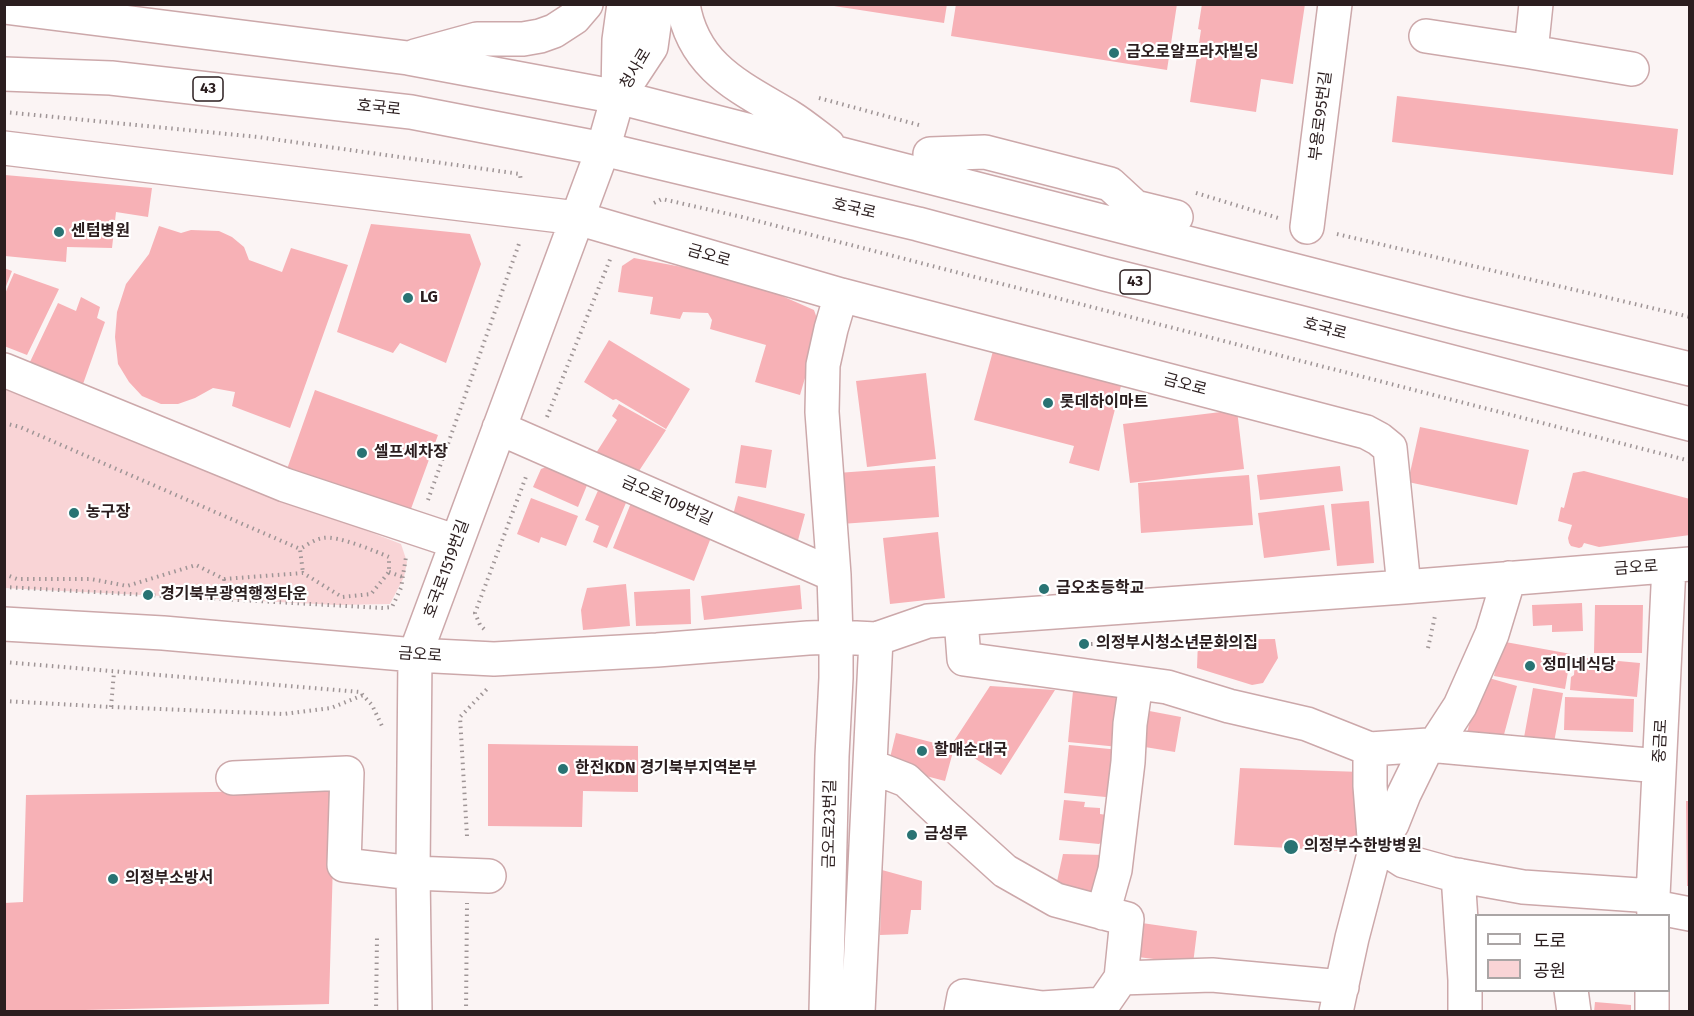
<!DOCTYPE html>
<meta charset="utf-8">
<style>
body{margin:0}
#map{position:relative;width:1694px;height:1016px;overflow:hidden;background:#fbf4f4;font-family:"Fira Sans","Noto Sans KR",sans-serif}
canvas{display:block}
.frame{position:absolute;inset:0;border:6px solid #2b1e1f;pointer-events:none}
.legend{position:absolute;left:1475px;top:914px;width:195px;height:78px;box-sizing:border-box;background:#fff;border:2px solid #aaa5a5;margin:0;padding:8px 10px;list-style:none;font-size:18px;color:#2b1e1f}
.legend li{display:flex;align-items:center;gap:12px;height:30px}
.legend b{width:30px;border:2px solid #aaa5a5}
</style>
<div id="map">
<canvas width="1694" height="1016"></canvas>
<div class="frame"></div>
<ul class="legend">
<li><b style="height:8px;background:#fff"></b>도로</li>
<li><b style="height:16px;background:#f9d4d6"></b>공원</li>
</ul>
</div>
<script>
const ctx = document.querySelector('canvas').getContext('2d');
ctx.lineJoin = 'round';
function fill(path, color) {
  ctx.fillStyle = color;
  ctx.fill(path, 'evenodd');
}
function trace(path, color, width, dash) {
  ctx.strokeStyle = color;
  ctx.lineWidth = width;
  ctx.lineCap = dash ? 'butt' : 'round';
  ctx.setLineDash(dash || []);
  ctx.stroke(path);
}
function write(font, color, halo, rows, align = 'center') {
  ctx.font = font + ' "Fira Sans","Noto Sans KR",sans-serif';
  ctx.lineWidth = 4.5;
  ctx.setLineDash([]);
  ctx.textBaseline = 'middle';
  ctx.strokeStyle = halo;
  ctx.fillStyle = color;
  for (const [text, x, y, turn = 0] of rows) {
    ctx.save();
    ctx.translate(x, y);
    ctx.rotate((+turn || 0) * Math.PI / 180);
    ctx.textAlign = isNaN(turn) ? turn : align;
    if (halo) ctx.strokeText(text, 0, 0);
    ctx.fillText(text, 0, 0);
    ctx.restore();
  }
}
const green = new Path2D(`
 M 4,389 L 401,544 L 407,562 L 404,577 L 390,604 L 337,605 L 5,588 Z`);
const building = new Path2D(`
 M 834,4 L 947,4 L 944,23 L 834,6 Z
 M 956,4 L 1177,4 L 1167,70 L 951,36 Z
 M 1202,4 L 1305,4 L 1293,84 L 1261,79 L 1256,112 L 1190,102 L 1201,30 L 1198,29 Z
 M 1397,96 L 1678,129 L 1673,175 L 1392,142 Z
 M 5,175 L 152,188 L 148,217 L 116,212 L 112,248 L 67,247 L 66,262 L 5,256 Z
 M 371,224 L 470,234 L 481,264 L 446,363 L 400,343 L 393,353 L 337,332 Z
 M 159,226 L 181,233 L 191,230 L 219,231 L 232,237 L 244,247 L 249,260 L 282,272 L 291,248 L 348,265 L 290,428 L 232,406 L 235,392 L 213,388 L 195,398 L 178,404 L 161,404 L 142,396 L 129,382 L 118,364 L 115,337 L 117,312 L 126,284 L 149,254 Z
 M 634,258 L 741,278 L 814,310 L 820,327 L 800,395 L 755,382 L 766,345 L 710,329 L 712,320 L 708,313 L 683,312 L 680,319 L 650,314 L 653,297 L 618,292 L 622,266 Z
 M 4,268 L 12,271 L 5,289 L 4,289 Z
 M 14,273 L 59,289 L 27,355 L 4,346 L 4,296 Z
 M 81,297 L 100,307 L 97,318 L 105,322 L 83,384 L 29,364 L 58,303 L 76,311 Z
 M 609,340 L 690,389 L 666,429 L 616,399 L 613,400 L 584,382 Z
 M 993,351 L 1121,386 L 1099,471 L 1069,463 L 1074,446 L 974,420 Z
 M 926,373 L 936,459 L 867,467 L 856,381 Z
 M 315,390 L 438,435 L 408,517 L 286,472 Z
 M 619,404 L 666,430 L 633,480 L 591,461 L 617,420 L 612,416 Z
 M 1237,410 L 1244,469 L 1130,483 L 1123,424 Z
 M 1420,427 L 1529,450 L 1517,505 L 1408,482 Z
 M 741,445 L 772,450 L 766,488 L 735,483 Z
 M 556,463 L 590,478 L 578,507 L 533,487 L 541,469 Z
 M 935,466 L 939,517 L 841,524 L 837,473 Z
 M 1340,466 L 1343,491 L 1260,500 L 1257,475 Z
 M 1584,471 L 1690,499 L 1690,535 L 1599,547 L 1584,543 L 1582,547 L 1579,548 L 1571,546 L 1569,543 L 1568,538 L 1572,525 L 1558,521 L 1561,507 L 1564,508 L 1573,473 Z
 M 1249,475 L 1253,525 L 1141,533 L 1138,483 Z
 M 600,486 L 628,498 L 607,548 L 593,542 L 599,526 L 585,520 Z
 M 738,496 L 805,514 L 797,544 L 733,515 Z
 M 531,498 L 578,516 L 566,546 L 541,537 L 539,543 L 517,534 Z
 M 1369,501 L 1374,563 L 1337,566 L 1331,504 Z
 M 631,503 L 712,535 L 694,581 L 613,548 Z
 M 1324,505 L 1330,550 L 1264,558 L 1258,513 Z
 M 938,532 L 945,598 L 890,604 L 883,538 Z
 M 626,584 L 630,626 L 583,630 L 581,610 L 587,588 Z
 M 800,585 L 802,609 L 704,620 L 701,596 Z
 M 690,589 L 691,624 L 636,626 L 634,592 Z
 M 1582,603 L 1583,631 L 1552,632 L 1552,625 L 1533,626 L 1532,605 Z
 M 1595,605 L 1643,605 L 1642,653 L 1594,653 Z
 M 1275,639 L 1278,658 L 1263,683 L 1252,685 L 1197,668 L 1198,640 Z
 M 1500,641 L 1571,654 L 1565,689 L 1494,676 Z
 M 1575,657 L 1640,663 L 1637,697 L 1570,690 L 1571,677 L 1574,675 Z
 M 1482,676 L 1517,686 L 1502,742 L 1467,733 Z
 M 990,686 L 1055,690 L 1001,775 L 952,744 Z
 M 1533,688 L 1563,693 L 1553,748 L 1523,743 Z
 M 1073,691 L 1123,696 L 1119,747 L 1068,742 Z
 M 1565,697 L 1634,699 L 1633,732 L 1564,730 Z
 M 1139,709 L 1181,717 L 1175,752 L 1133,745 Z
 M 896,733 L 954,748 L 945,781 L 888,766 Z
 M 488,744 L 638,746 L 638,792 L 583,791 L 582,827 L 488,826 Z
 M 1069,745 L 1120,750 L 1116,798 L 1064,793 Z
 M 1240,768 L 1362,772 L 1364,836 L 1344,837 L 1343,851 L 1234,845 Z
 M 335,790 L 329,1004 L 4,1012 L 4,903 L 23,902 L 26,795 Z
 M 1064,800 L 1085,802 L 1084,807 L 1100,808 L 1100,814 L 1107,815 L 1107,838 L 1099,844 L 1059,840 Z
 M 1686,801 L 1690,801 L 1690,886 L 1687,886 Z
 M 1063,854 L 1105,855 L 1099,895 L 1056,886 Z
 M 882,870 L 922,881 L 921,910 L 911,910 L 908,934 L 880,935 Z
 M 1135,922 L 1197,931 L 1193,964 L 1130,956 Z
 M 1595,1002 L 1631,1005 L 1631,1012 L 1594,1012 Z`);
const path = new Path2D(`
 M 819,98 L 919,125
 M 4,112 L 258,137 L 520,174 L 521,182
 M 1196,193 L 1278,218
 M 654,203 L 662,199 L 742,217 L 1690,461
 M 1337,234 L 1690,317
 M 547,417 L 611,257
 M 4,423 L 20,427 L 300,549
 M 428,500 L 520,241
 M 389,572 L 403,577
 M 4,574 L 17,579 L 91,579 L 127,586 L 196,565 L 224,579 L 303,573 L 342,597 L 371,594 L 389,572 L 389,557 C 375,551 337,535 323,538 C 315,539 307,545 300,549 L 303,573
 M 224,579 L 226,599
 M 4,587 L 383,608 L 392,607 L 401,588 L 406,557
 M 484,629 L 480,625 L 475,613 L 527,474
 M 1091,644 L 1125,642
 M 1428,648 L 1435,616
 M 4,662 L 360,692 L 372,705 L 382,726
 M 4,701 L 111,707 L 284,714 L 331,708 L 363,695
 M 111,707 L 114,672
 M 467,836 L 460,717 L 487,689
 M 376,1012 L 377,937
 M 466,1012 L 467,903`);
const minor = new Path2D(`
 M 1426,36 L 1531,52 L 1536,4
 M 1531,52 L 1632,69
 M 618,97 L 651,47 L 657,4
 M 4,148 L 577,218 L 841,295 L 1366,432 L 1379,439 L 1390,448 L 1404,587
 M 1307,227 L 1335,4
 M 4,370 L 285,485 L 457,542
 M 499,428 L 834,575
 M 961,619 L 964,659 L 1167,687 L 1229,706 L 1307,724 L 1370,749 L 1428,745 L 1648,765 L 1659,764
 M 4,624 L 163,633 L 415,655 L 494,659 L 657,650 L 808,638 L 836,637 L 876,639 L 928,621 L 1404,587 L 1690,564
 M 1434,746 L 1460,706 L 1492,634 L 1509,578
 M 870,766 L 906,780 L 941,813 L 1005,871 L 1056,900 L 1127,919 L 1121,978
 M 233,778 L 347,773 L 344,865 L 413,873 L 489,876
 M 1379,845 L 1404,861 L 1451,874 L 1523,887 L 1653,896
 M 1375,850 L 1392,824 L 1404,794 L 1428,745
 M 1458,875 L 1465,980 L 1465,1012
 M 1654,907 L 1690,914
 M 1103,913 L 1115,870 L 1128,762 L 1130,724 L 1136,683
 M 1654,916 L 1653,896 L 1669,566
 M 1571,990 L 1574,1012
 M 415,1012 L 413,873 L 415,655 L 603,149 L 618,97 L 619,40 L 624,4
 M 826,1012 L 832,756 L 836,678 L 836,637 L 834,575 L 822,412 L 823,365 L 831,329 L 841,295
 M 858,1012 L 876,639
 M 961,1012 L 964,996 L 1042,1008 L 1103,1004 L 1121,978 L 1212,975 L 1342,987
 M 1336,1012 L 1352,938 L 1375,850 L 1370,786 L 1370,749
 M 1652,1012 L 1652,990`);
const major = new Path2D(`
 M 683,4 C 693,68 742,88 790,117 C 803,125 816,136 828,145
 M 4,7 L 408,58 L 618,97 L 1460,313 L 1690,369
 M 415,56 L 477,39 L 523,39 L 540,36 L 554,31 L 574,18 L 586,4
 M 4,74 L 111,78 L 411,112 L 603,149 L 918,224 L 1105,274 L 1298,322 L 1690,424
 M 930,154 L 985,152 L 1110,184 L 1135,207 L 1176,217`);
const markers = [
 [1114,53,6,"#297373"],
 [59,232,6,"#297373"],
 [408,298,6,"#297373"],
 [1048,403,6,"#297373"],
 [362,453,6,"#297373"],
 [74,513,6,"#297373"],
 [1044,589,6,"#297373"],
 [148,595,6,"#297373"],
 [1084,644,6,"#297373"],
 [1530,666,6,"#297373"],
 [922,751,6,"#297373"],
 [563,769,6,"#297373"],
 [912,835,6,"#297373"],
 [1291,847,8,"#297373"],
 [113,879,6,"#297373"]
];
const shields = [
 [208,89,30],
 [1135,282,30]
];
const shieldNames = [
 ["43",208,89],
 ["43",1135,282]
];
const poiNames = [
 ["금오로얄프라자빌딩",1126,53],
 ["센텀병원",71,232],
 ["LG",420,298],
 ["롯데하이마트",1060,403],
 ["셀프세차장",374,453],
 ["농구장",86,513],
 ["금오초등학교",1056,589],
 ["경기북부광역행정타운",160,595],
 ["의정부시청소년문화의집",1096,644],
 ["정미네식당",1542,666],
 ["할매순대국",934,751],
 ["한전KDN 경기북부지역본부",575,769],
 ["금성루",924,835],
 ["의정부수한방병원",1304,847],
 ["의정부소방서",125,879]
];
const streetNames = [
 ["청사로",636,69,-59],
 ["호국로",379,108,6],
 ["부용로95번길",1321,116,-83],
 ["호국로",854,209,13],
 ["금오로",709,256,16],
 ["호국로",1325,329,15],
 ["금오로",1185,385,15],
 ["금오로109번길",667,501,24],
 ["금오로",1636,568,-4],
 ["호국로1519번길",447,569,-70],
 ["금오로",420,655,4],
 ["중금로",1661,741,-87],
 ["금오로23번길",830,824,-89]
];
fill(green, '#f9d4d6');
fill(building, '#f7b1b6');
trace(minor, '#cca8aa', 36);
trace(major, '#cca8aa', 36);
trace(path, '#9f9596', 4, [1.5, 4.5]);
trace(minor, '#fff', 33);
trace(major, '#fff', 33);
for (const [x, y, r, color] of markers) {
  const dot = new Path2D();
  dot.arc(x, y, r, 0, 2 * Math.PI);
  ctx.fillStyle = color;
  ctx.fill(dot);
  trace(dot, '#fff', 2);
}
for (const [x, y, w] of shields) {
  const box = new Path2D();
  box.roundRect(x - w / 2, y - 12, w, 24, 4.5);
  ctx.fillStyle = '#fff';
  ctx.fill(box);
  trace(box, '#2b1e1f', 1.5);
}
write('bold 15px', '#2b1e1f', null, shieldNames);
write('bold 16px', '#2b1e1f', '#fff', poiNames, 'left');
write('16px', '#2b1e1f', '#fff', streetNames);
</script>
